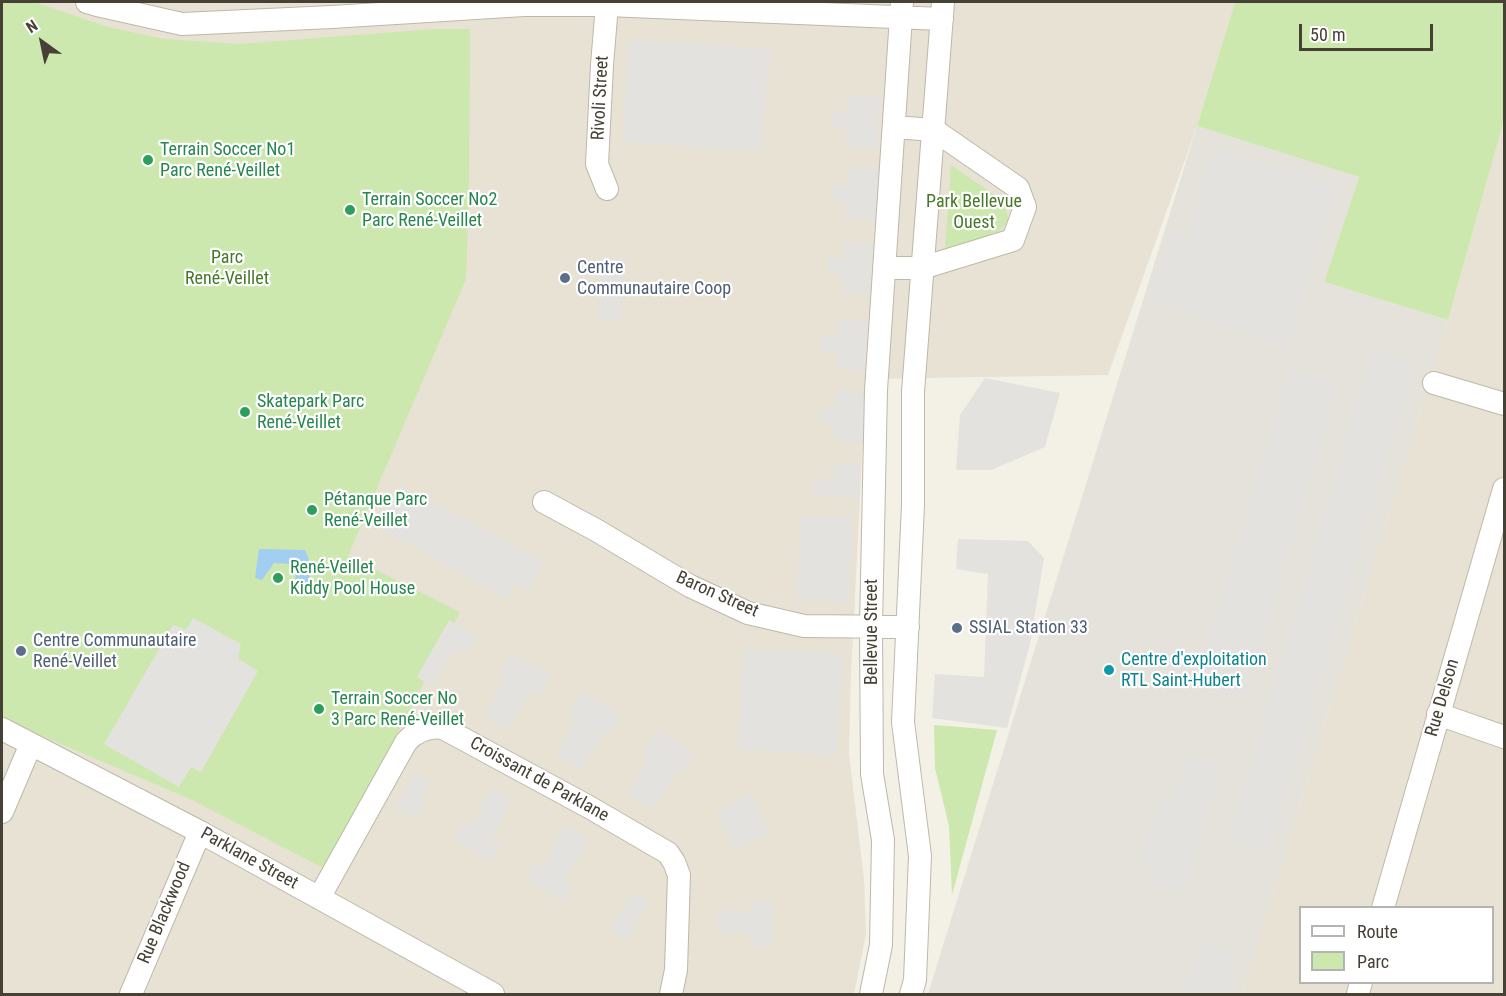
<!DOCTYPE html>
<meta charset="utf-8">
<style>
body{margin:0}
#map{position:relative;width:1506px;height:996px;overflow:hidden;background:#f3f0e6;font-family:"Roboto Condensed",sans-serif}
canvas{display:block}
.frame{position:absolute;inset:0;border:3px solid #464035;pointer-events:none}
.legend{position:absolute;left:1299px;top:906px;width:195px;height:78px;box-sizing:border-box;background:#fff;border:2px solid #b5b3ae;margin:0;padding:8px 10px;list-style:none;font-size:18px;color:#464035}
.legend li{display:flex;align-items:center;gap:12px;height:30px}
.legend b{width:30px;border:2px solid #b5b3ae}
.north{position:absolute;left:12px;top:12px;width:60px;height:60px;-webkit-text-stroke:4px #fff;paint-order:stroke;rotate:327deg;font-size:16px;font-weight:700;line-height:24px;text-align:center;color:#464035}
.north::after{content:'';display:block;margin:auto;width:21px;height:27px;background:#464035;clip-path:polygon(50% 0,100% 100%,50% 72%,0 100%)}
.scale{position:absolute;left:1299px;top:24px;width:134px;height:27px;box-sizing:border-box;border:3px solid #464035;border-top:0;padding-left:8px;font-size:18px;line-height:21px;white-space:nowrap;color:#464035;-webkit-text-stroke:4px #fff;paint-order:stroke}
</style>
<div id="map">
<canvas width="1506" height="996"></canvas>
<div class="frame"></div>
<ul class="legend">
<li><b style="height:8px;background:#fff"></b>Route</li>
<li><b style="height:16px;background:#cce8ae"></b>Parc</li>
</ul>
<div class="north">N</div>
<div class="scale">50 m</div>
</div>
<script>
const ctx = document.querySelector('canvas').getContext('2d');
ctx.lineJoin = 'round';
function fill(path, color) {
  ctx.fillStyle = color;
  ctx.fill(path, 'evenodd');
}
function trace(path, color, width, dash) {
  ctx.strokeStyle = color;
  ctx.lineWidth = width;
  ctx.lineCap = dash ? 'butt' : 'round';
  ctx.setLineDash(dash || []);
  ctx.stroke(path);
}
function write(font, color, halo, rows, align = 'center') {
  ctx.font = font + ' "Roboto Condensed",sans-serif';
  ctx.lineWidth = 4.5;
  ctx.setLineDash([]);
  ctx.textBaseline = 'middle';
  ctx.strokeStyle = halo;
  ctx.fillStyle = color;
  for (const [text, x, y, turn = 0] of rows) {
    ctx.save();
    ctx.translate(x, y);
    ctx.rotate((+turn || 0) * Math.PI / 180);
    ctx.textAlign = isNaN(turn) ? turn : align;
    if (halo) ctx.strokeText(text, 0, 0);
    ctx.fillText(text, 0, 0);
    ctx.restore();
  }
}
const residential = new Path2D(`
 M 2,2 L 1235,2 L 1197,126 L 1108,375 L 866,379 L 851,674 L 849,754 L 864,879 L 866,934 L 854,994 L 2,994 Z
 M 1504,120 L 1504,994 L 1242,994 L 1448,320 ZM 1300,908 L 1492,908 L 1492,982 L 1300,982 Z`);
const industrial = new Path2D(`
 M 1197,126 L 1359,177 L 1324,282 L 1448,320 L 1242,994 L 928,994 Z`);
const green = new Path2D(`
 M 2,2 L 34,2 L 108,27 L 164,39 L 239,44 L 435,29 L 470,29 L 469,191 L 466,279 L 348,556 L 460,612 L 327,870 L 190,799 L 2,719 Z
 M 1235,2 L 1504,2 L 1504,120 L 1448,320 L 1324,282 L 1359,177 L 1197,126 Z
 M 951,165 L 1003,201 L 1009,220 L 997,233 L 945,249 Z
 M 934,725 L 997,730 L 952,895 L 949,826 L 935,768 Z`);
const parking = new Path2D(`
 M 628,40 L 771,49 L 760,150 L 623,142 Z
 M 849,95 L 880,97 L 877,147 L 846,146 L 847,128 L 831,128 L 832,113 L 848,113 Z
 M 1212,148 L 1338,185 L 1302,290 L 1288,349 L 1149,298 L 1169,234 L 1189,239 Z
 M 848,167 L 879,169 L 876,220 L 845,218 L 846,201 L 831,200 L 831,185 L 847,185 Z
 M 844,242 L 876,244 L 873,294 L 841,292 L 842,275 L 827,274 L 828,259 L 843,260 Z
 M 603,256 L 626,260 L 620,320 L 597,318 Z
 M 839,318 L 870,320 L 867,370 L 836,369 L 837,351 L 821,350 L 822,335 L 838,336 Z
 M 1373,349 L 1416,362 L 1268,852 L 1229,841 Z
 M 1290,369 L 1338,384 L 1244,699 L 1196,683 Z
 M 985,378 L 1060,393 L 1045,447 L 991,470 L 956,470 L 960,415 Z
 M 837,390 L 868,392 L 865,443 L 834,441 L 834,424 L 819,423 L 820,408 L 836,408 Z
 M 834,462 L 860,465 L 860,499 L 813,494 L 815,479 L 833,479 Z
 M 401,485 L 544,562 L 528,591 L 514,584 L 506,599 L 378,527 Z
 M 852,516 L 849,602 L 797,600 L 801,518 Z
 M 958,539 L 1028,541 L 1044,558 L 1030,644 L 1007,728 L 932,718 L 935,674 L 984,677 L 988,574 L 956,569 Z
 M 193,618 L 241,644 L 238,659 L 258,671 L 201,772 L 191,767 L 179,787 L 104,744 L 173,625 L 186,630 Z
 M 449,620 L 477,636 L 467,654 L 456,649 L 432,686 L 417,677 Z
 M 744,649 L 843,654 L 837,755 L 737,749 Z
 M 511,652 L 550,674 L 538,695 L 530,692 L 508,730 L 484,716 L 505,680 L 498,675 Z
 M 582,692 L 621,714 L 608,735 L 603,732 L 581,771 L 555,756 L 576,720 L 569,715 Z
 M 655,730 L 694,752 L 681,773 L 676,770 L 653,809 L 628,794 L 649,757 L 642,753 Z
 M 1187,755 L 1222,764 L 1183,893 L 1151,884 L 1155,871 L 1137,865 L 1161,793 L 1174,797 Z
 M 415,772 L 431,781 L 421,797 L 425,802 L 414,819 L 394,807 Z
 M 491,787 L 512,799 L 492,838 L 502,845 L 492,861 L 454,840 L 463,824 L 471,826 Z
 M 750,794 L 771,831 L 736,850 L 715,813 Z
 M 565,826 L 588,840 L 563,882 L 572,887 L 564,901 L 525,879 L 535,863 L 543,867 Z
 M 631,892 L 648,902 L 628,941 L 610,929 Z
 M 752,902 L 772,903 L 772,946 L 750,946 L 750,933 L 717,932 L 719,910 L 752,912 Z
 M 1199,944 L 1239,952 L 1227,994 L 1183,994 Z`);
const water = new Path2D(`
 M 259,549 L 305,550 C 312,565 311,573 306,589 L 295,588 L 296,569 L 292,564 L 274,563 L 262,580 L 255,578 Z`);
const minor = new Path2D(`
 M 87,2 L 97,5 L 182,24 L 332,17 L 524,5 L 607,5 L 942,19
 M 607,189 L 597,164 L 602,65 L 607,5
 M 884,268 L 922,268 L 1013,240 L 1025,207 L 1018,188 L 934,130 L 894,127
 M 1434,383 L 1504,404
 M 544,502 L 596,530 L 690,586 L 748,613 L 804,626 L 908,627
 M 1438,714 L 1504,737
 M 2,729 L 200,832 L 493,994
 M 2,812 L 31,744
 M 319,898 L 406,742 C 416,731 428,726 443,728 L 589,807 L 668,853 L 674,862 L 679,875 L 676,970 L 671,994
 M 1383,908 L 1504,489
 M 131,994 L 200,832
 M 871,994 L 881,945 L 883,840 L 872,774 L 871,627 L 876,390 L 902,2
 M 911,994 L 915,980 L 920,856 L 903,722 L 913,505 L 913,392 L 943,2
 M 1358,994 L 1361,982`);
const markers = [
 [148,160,6,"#2e9e5b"],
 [350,210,6,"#2e9e5b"],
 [565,278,6,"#5c6f8a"],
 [245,412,6,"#2e9e5b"],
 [312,510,6,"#2e9e5b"],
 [278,578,6,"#2e9e5b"],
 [957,628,6,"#5c6f8a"],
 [21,651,6,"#5c6f8a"],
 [1109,670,6,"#0f9aa8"],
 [319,709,6,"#2e9e5b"]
];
const streetNames = [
 ["Rivoli Street",601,98,-87],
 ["Baron Street",717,595,24],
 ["Bellevue Street",872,632,-90],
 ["Rue Delson",1443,698,-74],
 ["Croissant de Parklane",539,780,29],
 ["Parklane Street",249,859,29],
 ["Rue Blackwood",165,913,-67]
];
const leisureNames = [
 ["Terrain Soccer No1",160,150],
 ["Parc René-Veillet",160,171],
 ["Terrain Soccer No2",362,200],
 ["Parc René-Veillet",362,221],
 ["Skatepark Parc",257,402],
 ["René-Veillet",257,423],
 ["Pétanque Parc",324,500],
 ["René-Veillet",324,521],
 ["René-Veillet",290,568],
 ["Kiddy Pool House",290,589],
 ["Terrain Soccer No",331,699],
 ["3 Parc René-Veillet",331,720]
];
const parkNames = [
 ["Park Bellevue",974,202],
 ["Ouest",974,223],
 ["Parc",227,258],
 ["René-Veillet",227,279]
];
const serviceNames = [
 ["Centre",577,268],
 ["Communautaire Coop",577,289],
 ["SSIAL Station 33",969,628],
 ["Centre Communautaire",33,641],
 ["René-Veillet",33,662]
];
const cultureNames = [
 ["Centre d'exploitation",1121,660],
 ["RTL Saint-Hubert",1121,681]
];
fill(residential, '#e7e2d4');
fill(industrial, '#e5e1db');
fill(green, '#cce8ae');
fill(parking, '#e4e2de');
fill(water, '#a1cef1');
trace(minor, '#bfb8a8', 24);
trace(minor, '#fff', 22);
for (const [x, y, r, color] of markers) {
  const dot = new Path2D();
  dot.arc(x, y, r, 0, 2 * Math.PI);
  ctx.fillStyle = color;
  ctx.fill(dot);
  trace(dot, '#fff', 2);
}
write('18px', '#464035', '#fff', streetNames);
write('18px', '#27864d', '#fff', leisureNames, 'left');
write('18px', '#447927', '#fff', parkNames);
write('18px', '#4e5e75', '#fff', serviceNames, 'left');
write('18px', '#0d838f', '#fff', cultureNames, 'left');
</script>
